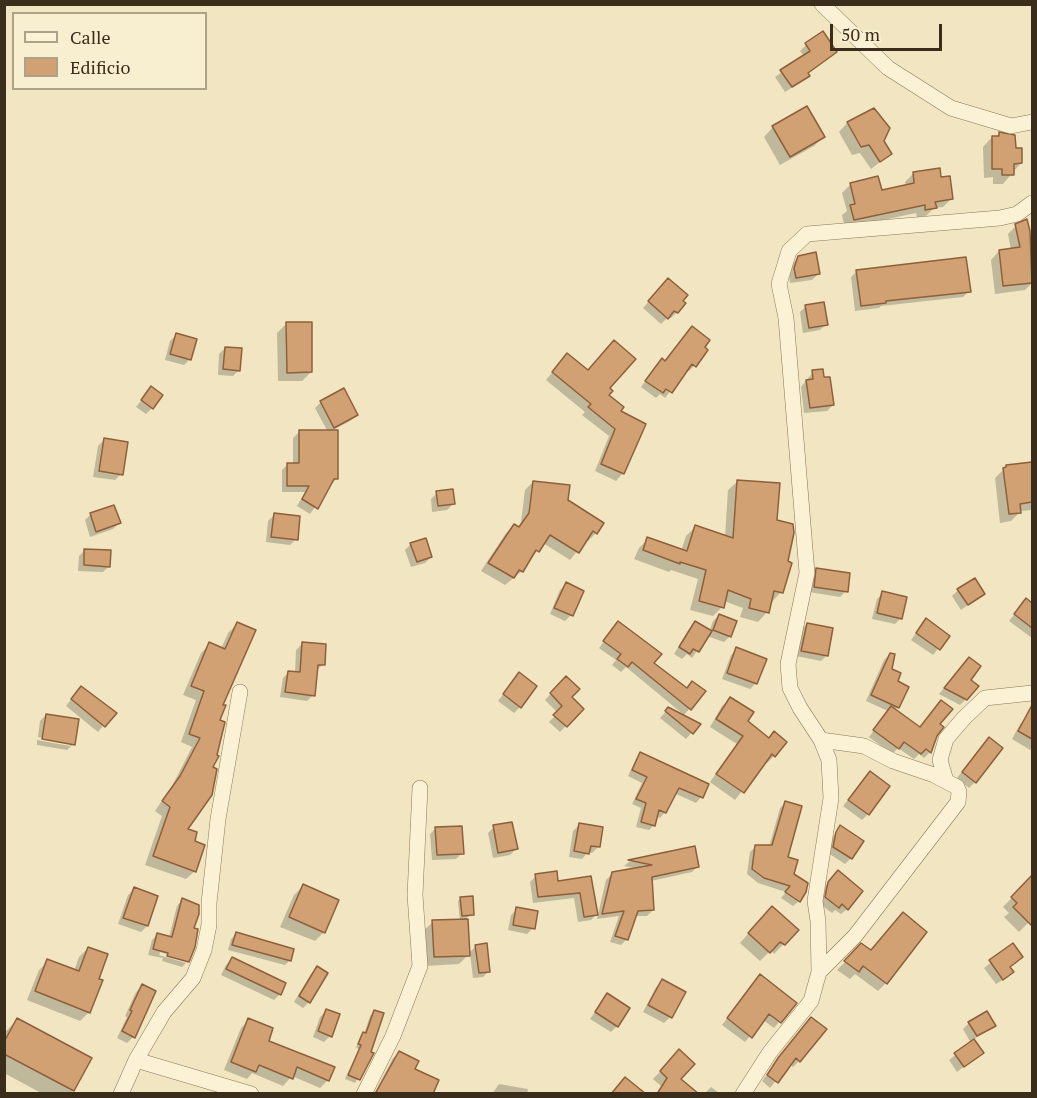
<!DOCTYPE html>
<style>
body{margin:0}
#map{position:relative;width:1037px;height:1098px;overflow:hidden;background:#f1e6c1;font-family:"PT Serif",serif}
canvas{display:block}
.frame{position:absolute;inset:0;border:6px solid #3b2d1c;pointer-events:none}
.legend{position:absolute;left:12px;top:12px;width:195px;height:78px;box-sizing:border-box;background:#f8efd1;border:2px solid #aca189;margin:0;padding:8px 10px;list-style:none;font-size:18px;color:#3b2d1c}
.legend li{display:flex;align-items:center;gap:12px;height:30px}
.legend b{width:30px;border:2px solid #aca189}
.scale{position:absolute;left:830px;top:24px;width:112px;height:27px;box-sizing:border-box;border:3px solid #3b2d1c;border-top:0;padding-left:8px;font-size:18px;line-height:21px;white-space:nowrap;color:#3b2d1c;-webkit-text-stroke:4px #f8efd1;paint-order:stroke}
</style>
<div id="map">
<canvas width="1037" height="1098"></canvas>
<div class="frame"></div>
<ul class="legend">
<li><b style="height:8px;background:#fbf2d5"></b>Calle</li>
<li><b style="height:16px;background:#d2a173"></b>Edificio</li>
</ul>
<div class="scale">50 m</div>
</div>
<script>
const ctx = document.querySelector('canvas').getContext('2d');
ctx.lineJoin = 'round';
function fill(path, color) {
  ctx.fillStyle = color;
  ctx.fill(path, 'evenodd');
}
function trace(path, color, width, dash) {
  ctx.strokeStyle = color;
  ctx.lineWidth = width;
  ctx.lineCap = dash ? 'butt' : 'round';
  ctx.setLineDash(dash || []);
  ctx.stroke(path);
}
const shadow = new Path2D(`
 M 806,45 L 835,52 L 807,74 L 808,75 L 802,81 L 785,92 L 775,77 L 804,56 L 800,51 Z
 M 874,110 L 882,141 L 890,154 L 871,169 L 860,153 L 852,155 L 839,132 L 847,123 Z
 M 773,127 L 823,137 L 814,146 L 780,165 L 764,137 Z
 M 999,134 L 1014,150 L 1021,163 L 1003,184 L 993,184 L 993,177 L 984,178 L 983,147 L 992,137 L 996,137 Z
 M 913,174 L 940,179 L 952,198 L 943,207 L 934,208 L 926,216 L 917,217 L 916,213 L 845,228 L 842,215 L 847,211 L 842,193 L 851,184 L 880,192 L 906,187 L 905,182 Z
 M 1026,221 L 1032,283 L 1025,290 L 995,294 L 991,260 L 999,251 L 1011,250 L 1008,234 L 1016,226 Z
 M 798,258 L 818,274 L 812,280 L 790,283 L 789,275 L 792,264 Z
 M 857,271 L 969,291 L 963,297 L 881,306 L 879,308 L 855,311 L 851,277 Z
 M 662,286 L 677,312 L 671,318 L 668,317 L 661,324 L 643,308 Z
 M 806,306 L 826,324 L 820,330 L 803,333 L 800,312 Z
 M 286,324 L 311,372 L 302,381 L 278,381 L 277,333 Z
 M 692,328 L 694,366 L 689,371 L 686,370 L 665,398 L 660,394 L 656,398 L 641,387 L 656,366 L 662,360 L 664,362 Z
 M 176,335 L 190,359 L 184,365 L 165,360 L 170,341 Z
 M 225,348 L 239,370 L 233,376 L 218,375 L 219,354 Z
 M 560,363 L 608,388 L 607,395 L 618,412 L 623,473 L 616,481 L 595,471 L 609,436 L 582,415 L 585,412 L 546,380 Z
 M 813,372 L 823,379 L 833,405 L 827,411 L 804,413 L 801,387 Z
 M 151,388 L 152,408 L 146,414 L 136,407 Z
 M 321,402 L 356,415 L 350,421 L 329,432 L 336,479 L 310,514 L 297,506 L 305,492 L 282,492 L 282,470 L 288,464 L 293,464 L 293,438 L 299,432 L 328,432 L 315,408 Z
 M 104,440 L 121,474 L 115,480 L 93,477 L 98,446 Z
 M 1032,463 L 1032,510 L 1021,511 L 1011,521 L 1000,523 L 995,478 L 1007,466 Z
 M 738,481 L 775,521 L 781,592 L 772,602 L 770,601 L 767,612 L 758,622 L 740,617 L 743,608 L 724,601 L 722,607 L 713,616 L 690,610 L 698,579 L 671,570 L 669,572 L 634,559 L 639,548 L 648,539 L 681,551 L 686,536 L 695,527 L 725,537 L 728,490 Z
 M 533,482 L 602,523 L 596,533 L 588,541 L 586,540 L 570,560 L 543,543 L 522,571 L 505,585 L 481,571 L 506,533 L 514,526 L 518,528 L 521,522 L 525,490 Z
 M 437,493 L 453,504 L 447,510 L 432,512 L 431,499 Z
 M 91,514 L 119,523 L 113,529 L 90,537 L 85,520 Z
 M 274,515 L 296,539 L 290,545 L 266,542 L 268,521 Z
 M 411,544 L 431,557 L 425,563 L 411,567 L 405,550 Z
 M 85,550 L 109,566 L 103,572 L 78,571 L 79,556 Z
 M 817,570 L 846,591 L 840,597 L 809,592 L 811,576 Z
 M 566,584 L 571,615 L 565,621 L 550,614 L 560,590 Z
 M 958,590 L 983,594 L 961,610 L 952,596 Z
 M 883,593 L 901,618 L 895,624 L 872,619 L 877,599 Z
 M 1026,600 L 1032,605 L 1032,638 L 1009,621 Z
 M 719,615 L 730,636 L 724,642 L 707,636 L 692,658 L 687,654 L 682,659 L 674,654 L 689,629 L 695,623 L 709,632 L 713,621 Z
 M 237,624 L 221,705 L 186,830 L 195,871 L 186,879 L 145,865 L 162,816 L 155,811 L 172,786 L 192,747 L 181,742 L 196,700 L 183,695 L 201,653 L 210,644 L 221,649 L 228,633 Z
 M 807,624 L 827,655 L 821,661 L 796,656 L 801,630 Z
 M 921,626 L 948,636 L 933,655 L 911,640 Z
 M 613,629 L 686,689 L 704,691 L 684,715 L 626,667 L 621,672 L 612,665 L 616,660 L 599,648 Z
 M 302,644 L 323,664 L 317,670 L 313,695 L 307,701 L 280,697 L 283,678 L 289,672 L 295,673 L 296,650 Z
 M 737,649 L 756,683 L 750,689 L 722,679 L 731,655 Z
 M 890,654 L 890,670 L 896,682 L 898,707 L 895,710 L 920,728 L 938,724 L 931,751 L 924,758 L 919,754 L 914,759 L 898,748 L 892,754 L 869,737 L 888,711 L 866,701 L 884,660 Z
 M 964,665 L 968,680 L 966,699 L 960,705 L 939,694 Z
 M 519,674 L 520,707 L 514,713 L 498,701 Z
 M 566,678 L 569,697 L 582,709 L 560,732 L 549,722 L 558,713 L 545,700 Z
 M 75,694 L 114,713 L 98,732 L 66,706 Z
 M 730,699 L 774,756 L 767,763 L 765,762 L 735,800 L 710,782 L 737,744 L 710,727 L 722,706 Z
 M 668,709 L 699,724 L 686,739 L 660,718 Z
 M 46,715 L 73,744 L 67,750 L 37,745 L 37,740 L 70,746 L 70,743 L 38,737 L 40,721 Z
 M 1028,716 L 1032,719 L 1032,751 L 1012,739 L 1020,724 Z
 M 983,745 L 975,782 L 969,788 L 957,778 Z
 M 641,754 L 707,785 L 701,797 L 696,803 L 674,793 L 665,812 L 660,818 L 656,816 L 654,825 L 649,830 L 636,827 L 641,808 L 632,804 L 642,783 L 628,776 L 636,759 Z
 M 870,773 L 868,814 L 862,820 L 843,806 Z
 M 785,803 L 787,858 L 799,901 L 793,906 L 781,898 L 786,892 L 758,883 L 747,874 L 750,852 L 756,846 L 769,847 L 780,808 Z
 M 579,825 L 598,847 L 592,853 L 588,852 L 582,859 L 569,857 L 573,831 Z
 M 494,827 L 516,849 L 510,855 L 493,858 L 488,833 Z
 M 841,827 L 851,858 L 845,864 L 828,853 L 830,840 Z
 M 436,828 L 462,853 L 456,859 L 432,860 L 430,834 Z
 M 694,848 L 698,866 L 692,872 L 651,881 L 653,910 L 647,916 L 635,916 L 627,939 L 621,945 L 610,942 L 619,916 L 597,919 L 606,880 L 613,873 L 638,869 L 624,866 L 629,862 Z
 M 536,876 L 557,883 L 590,877 L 597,914 L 591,920 L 578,922 L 574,898 L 533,903 L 530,882 Z
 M 1032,877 L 1032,919 L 1019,932 L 1004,917 L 1009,913 L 1003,907 Z
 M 832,878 L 847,909 L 841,914 L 835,910 L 832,913 L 820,904 L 822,890 Z
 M 303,886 L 324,932 L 315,941 L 280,927 L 294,895 Z
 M 134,889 L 156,896 L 147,926 L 141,932 L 118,924 L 128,895 Z
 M 461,898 L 473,915 L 467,917 L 468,954 L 476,946 L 489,971 L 483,977 L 473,978 L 470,953 L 459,964 L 425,966 L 423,931 L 433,922 L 460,921 L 458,901 Z
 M 182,900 L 192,929 L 188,961 L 160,952 L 159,955 L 186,963 L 182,967 L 162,961 L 163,958 L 148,955 L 152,940 L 157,935 L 169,937 L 177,906 Z
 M 517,909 L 533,928 L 527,934 L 508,930 L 511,915 Z
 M 763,917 L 797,930 L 774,954 L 771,950 L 760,961 L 740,943 Z
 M 236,934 L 290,960 L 285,965 L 228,950 L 231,939 Z
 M 862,945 L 886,983 L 878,991 L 855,974 L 850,979 L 837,970 Z
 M 1013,945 L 1006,978 L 996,984 L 984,968 Z
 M 88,948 L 89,1012 L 80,1021 L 27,1000 L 39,970 L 48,961 L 74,971 L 79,957 Z
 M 232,959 L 280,994 L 274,1000 L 221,975 L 226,965 Z
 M 317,968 L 309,1002 L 303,1008 L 294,1002 L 311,974 Z
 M 760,976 L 795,1003 L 774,1028 L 763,1020 L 745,1042 L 722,1025 Z
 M 662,981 L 684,993 L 670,1017 L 664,1023 L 643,1012 L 656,987 Z
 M 142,986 L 133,1037 L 127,1043 L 117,1038 L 127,1017 L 125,1016 L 136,992 Z
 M 607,995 L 617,1026 L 611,1032 L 590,1019 Z
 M 326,1011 L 330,1036 L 324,1042 L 313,1037 L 320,1017 Z
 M 374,1012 L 369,1053 L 372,1054 L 355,1083 L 345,1079 L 359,1049 L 356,1048 L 360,1037 L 364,1034 L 370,1016 Z
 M 17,1020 L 73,1090 L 70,1094 L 43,1094 L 4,1073 L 4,1033 Z
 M 249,1020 L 267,1041 L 328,1080 L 320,1088 L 292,1076 L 283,1086 L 252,1073 L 247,1079 L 224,1070 L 241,1028 Z
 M 969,1023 L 994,1025 L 973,1040 L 982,1053 L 957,1072 L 949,1060 L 971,1043 L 963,1029 Z
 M 805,1024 L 799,1061 L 793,1067 L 789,1064 L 770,1088 L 762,1081 Z
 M 680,1051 L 679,1079 L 697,1094 L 656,1094 L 661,1086 L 653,1079 Z
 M 399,1053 L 413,1070 L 431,1094 L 374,1094 L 393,1058 Z
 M 499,1084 L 528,1089 L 527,1094 L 492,1094 Z
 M 711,1087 L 719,1093 L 719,1094 L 704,1094 Z`);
const building = new Path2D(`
 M 823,31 L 837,52 L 808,73 L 810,76 L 792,87 L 780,70 L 810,51 L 805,43 Z
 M 807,106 L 825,137 L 790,157 L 772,126 Z
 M 874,108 L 890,128 L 884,141 L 892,154 L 880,162 L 869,145 L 861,147 L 847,122 Z
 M 999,132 L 1015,135 L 1016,148 L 1022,148 L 1022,163 L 1014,164 L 1014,175 L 1002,175 L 1002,169 L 992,169 L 992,136 L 999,136 Z
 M 940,168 L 941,177 L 950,176 L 953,199 L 935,202 L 937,208 L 925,210 L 925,205 L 854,220 L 850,205 L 855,204 L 850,183 L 878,176 L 882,190 L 914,183 L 913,172 Z
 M 1027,219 L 1030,231 L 1032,283 L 1003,286 L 999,250 L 1020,247 L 1015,224 Z
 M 816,252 L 820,274 L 796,278 L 794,268 L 798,256 Z
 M 966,257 L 971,292 L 886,301 L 886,303 L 861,306 L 856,270 Z
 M 668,278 L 688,295 L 683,301 L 686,303 L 678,313 L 674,311 L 668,319 L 648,301 Z
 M 824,302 L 828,325 L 809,328 L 805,305 Z
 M 286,322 L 312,322 L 312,372 L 287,373 Z
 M 692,326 L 710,340 L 705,347 L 708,350 L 696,367 L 692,364 L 672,393 L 666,389 L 663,393 L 645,381 L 662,358 L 665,361 Z
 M 176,333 L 197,339 L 191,360 L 170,354 Z
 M 614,340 L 636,359 L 610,388 L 613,391 L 609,395 L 624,407 L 621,411 L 646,424 L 624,474 L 601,464 L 615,429 L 588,407 L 591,404 L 552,372 L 567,353 L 588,370 Z
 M 225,347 L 242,348 L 240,371 L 223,369 Z
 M 823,369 L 824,377 L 830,377 L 834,405 L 810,408 L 806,380 L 813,379 L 812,370 Z
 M 151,386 L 163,395 L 153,409 L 141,400 Z
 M 344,388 L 358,415 L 334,428 L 320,401 Z
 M 299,430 L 338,430 L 338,479 L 334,479 L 318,509 L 302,499 L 309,486 L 287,486 L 287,463 L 299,463 Z
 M 104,438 L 128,442 L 123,475 L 99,471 Z
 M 1032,462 L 1032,502 L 1020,504 L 1021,513 L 1009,514 L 1003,468 L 1006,467 L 1006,465 Z
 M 737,480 L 780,483 L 777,520 L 793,524 L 794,533 L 788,561 L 792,563 L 783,593 L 774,591 L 769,613 L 749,608 L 751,599 L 728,590 L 724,608 L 699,601 L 706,570 L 680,562 L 680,564 L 643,550 L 647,537 L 687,551 L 695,525 L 733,538 Z
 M 533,481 L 570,485 L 568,500 L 604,523 L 597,534 L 593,531 L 579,553 L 550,535 L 539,552 L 536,550 L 523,572 L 519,570 L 514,578 L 488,563 L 514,524 L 519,527 L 529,513 Z
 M 453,489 L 455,504 L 438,506 L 436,491 Z
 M 114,505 L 121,523 L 96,532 L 90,513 Z
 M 274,513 L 300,516 L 298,540 L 271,537 Z
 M 426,538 L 432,557 L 417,562 L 410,543 Z
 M 84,549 L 111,550 L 110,567 L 84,565 Z
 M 816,568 L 850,573 L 848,592 L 814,587 Z
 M 975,578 L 985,594 L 968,605 L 957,589 Z
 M 566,582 L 584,591 L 573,616 L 554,608 Z
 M 882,591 L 907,597 L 902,619 L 877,613 Z
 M 1026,598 L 1032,603 L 1032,628 L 1014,614 Z
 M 719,614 L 737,621 L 731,637 L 713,630 Z
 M 926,618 L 950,636 L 940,650 L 916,633 Z
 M 618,621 L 662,654 L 654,663 L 687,688 L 692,681 L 706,691 L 691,710 L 632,662 L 628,667 L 617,659 L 621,654 L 603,641 Z
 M 695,621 L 712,631 L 699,652 L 693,649 L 690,654 L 679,647 Z
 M 237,622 L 256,630 L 223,705 L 226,705 L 220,720 L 225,722 L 217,755 L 219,756 L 213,767 L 217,769 L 212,795 L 188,829 L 197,832 L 195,841 L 205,845 L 196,872 L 153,856 L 170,807 L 162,801 L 180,776 L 200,738 L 189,734 L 204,691 L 191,686 L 209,642 L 225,649 Z
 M 807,623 L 833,628 L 828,656 L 801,651 Z
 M 302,642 L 326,644 L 325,665 L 318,665 L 315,696 L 285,692 L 288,671 L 300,672 Z
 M 736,647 L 767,659 L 757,684 L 727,673 Z
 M 890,653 L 895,654 L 892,669 L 901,673 L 898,681 L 909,687 L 899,708 L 871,695 Z
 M 969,657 L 981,666 L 971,680 L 979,686 L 967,700 L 944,688 Z
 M 519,672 L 537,686 L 521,708 L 503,694 Z
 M 566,676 L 580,689 L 572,697 L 584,709 L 567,727 L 553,715 L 562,706 L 550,693 Z
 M 81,686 L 117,713 L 105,727 L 71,699 Z
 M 730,697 L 754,712 L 748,721 L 769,738 L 774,731 L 787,742 L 775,757 L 772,754 L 744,793 L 716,774 L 743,736 L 716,719 Z
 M 941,700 L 953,709 L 940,724 L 944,727 L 937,736 L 931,753 L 926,749 L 921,754 L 904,742 L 899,749 L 873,730 L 891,706 L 920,727 Z
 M 1032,705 L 1032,739 L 1018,731 Z
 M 668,707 L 701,724 L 693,734 L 665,711 Z
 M 46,714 L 79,719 L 75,745 L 42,739 Z
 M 989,737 L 1003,748 L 976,783 L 962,772 Z
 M 640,752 L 709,784 L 703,798 L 679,788 L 666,813 L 659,810 L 655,826 L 641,822 L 646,803 L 636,799 L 647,777 L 632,770 Z
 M 870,771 L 890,786 L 869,815 L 848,800 Z
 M 785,801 L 802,806 L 788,857 L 798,860 L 794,874 L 808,883 L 806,892 L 800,902 L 785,892 L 790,886 L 764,878 L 752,869 L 755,845 L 772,845 Z
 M 512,822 L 518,849 L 498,853 L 493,825 Z
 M 579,823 L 603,827 L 600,847 L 591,846 L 589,854 L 574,851 Z
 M 840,825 L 864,841 L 852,859 L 833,847 L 836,832 Z
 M 462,826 L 464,854 L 437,855 L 435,827 Z
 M 695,846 L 699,867 L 652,877 L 654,910 L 638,911 L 628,940 L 615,936 L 624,911 L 602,914 L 612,872 L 652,865 L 628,860 Z
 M 838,870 L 863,891 L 848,910 L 842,904 L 839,908 L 825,897 L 828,882 Z
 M 557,871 L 558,881 L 591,876 L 598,915 L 584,917 L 580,893 L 538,897 L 535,874 Z
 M 1032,875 L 1032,926 L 1013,907 L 1017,903 L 1011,897 Z
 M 303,884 L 339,900 L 325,933 L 289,917 Z
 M 134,887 L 158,896 L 148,926 L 123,918 Z
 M 473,896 L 474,915 L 462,916 L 460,897 Z
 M 182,898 L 199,905 L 199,914 L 194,928 L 198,929 L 195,947 L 189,962 L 167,956 L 168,953 L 153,949 L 157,933 L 172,937 Z
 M 772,906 L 799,930 L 785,945 L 780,942 L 770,953 L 748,933 Z
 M 516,907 L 538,911 L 535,929 L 513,925 Z
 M 903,912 L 927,932 L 887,984 L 863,966 L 859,972 L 844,961 L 861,943 L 871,950 Z
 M 468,919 L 470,956 L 434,957 L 432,920 Z
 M 236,932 L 294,949 L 291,961 L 232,945 Z
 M 487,943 L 490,972 L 479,973 L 475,945 Z
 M 1013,943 L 1023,957 L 1010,967 L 1014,972 L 1003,980 L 989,960 Z
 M 88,947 L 108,954 L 99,979 L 103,980 L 90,1013 L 35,991 L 47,959 L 79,971 Z
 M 232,957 L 286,983 L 281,995 L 226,969 Z
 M 317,966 L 328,973 L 310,1003 L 299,996 Z
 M 760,974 L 797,1003 L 781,1023 L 769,1014 L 752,1038 L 727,1018 Z
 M 662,979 L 686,992 L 672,1018 L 648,1005 Z
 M 142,984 L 156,991 L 135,1038 L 122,1031 L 132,1011 L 130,1010 Z
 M 607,993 L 630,1008 L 618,1027 L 595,1012 Z
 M 326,1009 L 340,1014 L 332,1037 L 318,1031 Z
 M 374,1010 L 384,1013 L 371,1052 L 374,1053 L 360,1080 L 348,1075 L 361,1045 L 358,1044 L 363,1032 L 366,1033 Z
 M 987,1011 L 996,1026 L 977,1036 L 968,1022 Z
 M 811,1017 L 827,1029 L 800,1062 L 796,1058 L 778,1083 L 767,1075 L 778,1058 Z
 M 17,1018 L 92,1058 L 74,1091 L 4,1054 L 4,1042 Z
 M 248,1018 L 273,1028 L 269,1041 L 335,1067 L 329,1081 L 297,1067 L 293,1079 L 259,1065 L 256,1072 L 231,1062 Z
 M 974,1039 L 984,1053 L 964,1067 L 954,1053 Z
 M 679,1049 L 695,1064 L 681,1079 L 699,1094 L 657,1094 L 667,1078 L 660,1071 Z
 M 399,1051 L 419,1061 L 415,1069 L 439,1080 L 433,1094 L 375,1094 Z
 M 625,1077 L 646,1094 L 611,1094 Z`);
const minor = new Path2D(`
 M 822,4 L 888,68 L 951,108 L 1011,126 L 1032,122
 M 946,781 L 940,760 L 946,739 L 964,718 L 985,698 L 1032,693
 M 819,972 L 855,936 L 958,802 L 959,792 L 957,787 L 934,775 L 893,761 L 864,746 L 821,740
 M 136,1060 L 251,1094
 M 121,1094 L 136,1060 L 164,1012 L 193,978 L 204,950 L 209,925 L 209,903 L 218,819 L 240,692
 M 364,1094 L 393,1036 L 420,966 L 415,895 L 420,788
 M 743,1094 L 770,1052 L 811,1001 L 819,972 L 818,921 L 815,901 L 831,798 L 829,760 L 821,740 L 800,708 L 790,688 L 788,664 L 807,573 L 786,318 L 779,284 L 789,251 L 807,234 L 1000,218 L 1017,214 L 1032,203`);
fill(shadow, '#0003');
fill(building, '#d2a173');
trace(building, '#8d603b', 1.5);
trace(minor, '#8c7657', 16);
trace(minor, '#fbf2d5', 15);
</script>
